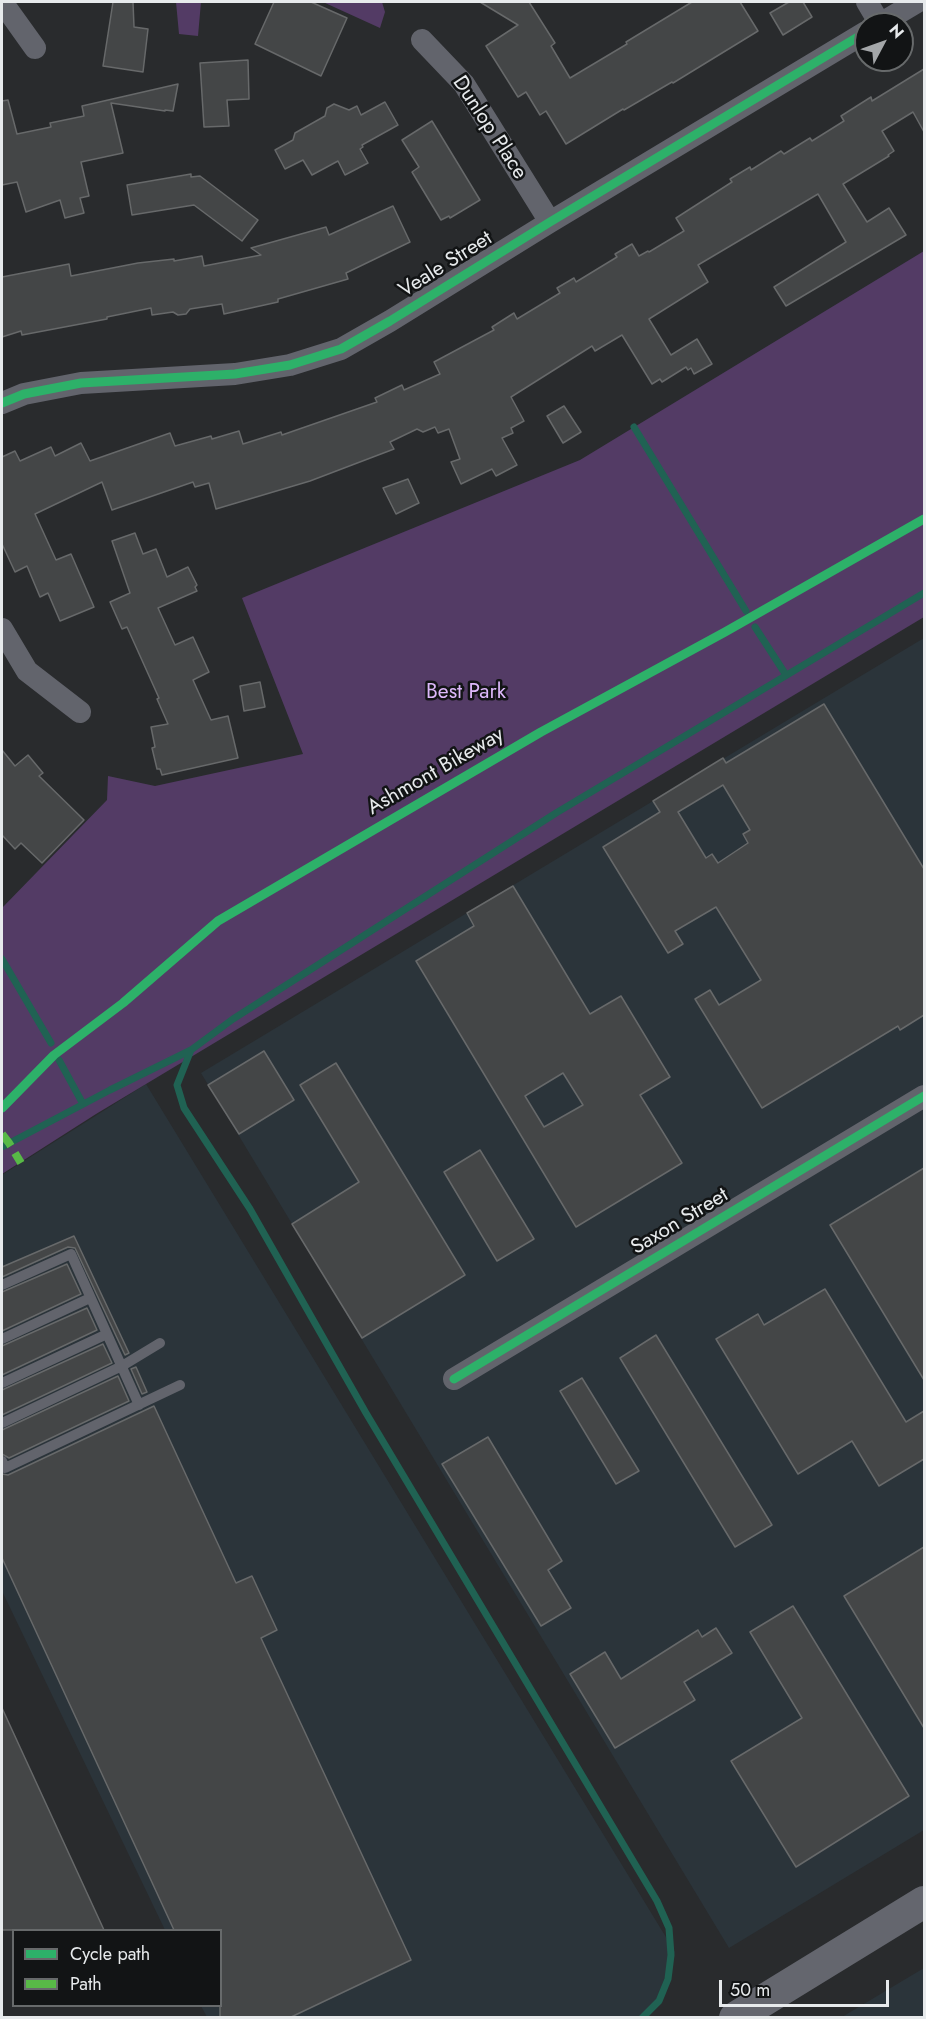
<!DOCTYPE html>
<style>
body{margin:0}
#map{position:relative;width:926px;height:2019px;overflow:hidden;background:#292b2d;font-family:Jost,sans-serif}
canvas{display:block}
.frame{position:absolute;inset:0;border:3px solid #e7eaec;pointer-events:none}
.legend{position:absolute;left:12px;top:1929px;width:210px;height:78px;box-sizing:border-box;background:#121415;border:2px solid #676a6b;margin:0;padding:8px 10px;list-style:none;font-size:18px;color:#e7eaec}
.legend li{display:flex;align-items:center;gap:12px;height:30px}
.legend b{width:30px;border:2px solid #676a6b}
.north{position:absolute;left:854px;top:12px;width:60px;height:60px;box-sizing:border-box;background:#121415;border:2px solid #676a6b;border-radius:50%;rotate:49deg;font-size:16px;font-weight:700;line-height:24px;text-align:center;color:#e7eaec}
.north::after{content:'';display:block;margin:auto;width:21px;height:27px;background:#a4a7a9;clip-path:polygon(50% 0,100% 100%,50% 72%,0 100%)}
.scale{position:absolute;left:719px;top:1980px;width:170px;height:27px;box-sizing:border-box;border:3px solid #e7eaec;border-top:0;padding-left:8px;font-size:18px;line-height:21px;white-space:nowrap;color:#e7eaec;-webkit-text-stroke:4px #121415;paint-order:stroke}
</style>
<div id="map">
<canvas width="926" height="2019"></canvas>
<div class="frame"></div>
<ul class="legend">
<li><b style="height:8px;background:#2db169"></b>Cycle path</li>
<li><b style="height:8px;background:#58b947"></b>Path</li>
</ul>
<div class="north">N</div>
<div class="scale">50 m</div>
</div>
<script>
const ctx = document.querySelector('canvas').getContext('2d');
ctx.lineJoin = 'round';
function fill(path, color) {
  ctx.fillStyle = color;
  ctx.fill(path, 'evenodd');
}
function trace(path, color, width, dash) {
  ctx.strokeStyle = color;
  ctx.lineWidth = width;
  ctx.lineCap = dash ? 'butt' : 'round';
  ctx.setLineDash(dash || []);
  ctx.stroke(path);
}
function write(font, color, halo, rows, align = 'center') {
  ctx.font = font + ' Jost,sans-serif';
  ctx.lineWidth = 5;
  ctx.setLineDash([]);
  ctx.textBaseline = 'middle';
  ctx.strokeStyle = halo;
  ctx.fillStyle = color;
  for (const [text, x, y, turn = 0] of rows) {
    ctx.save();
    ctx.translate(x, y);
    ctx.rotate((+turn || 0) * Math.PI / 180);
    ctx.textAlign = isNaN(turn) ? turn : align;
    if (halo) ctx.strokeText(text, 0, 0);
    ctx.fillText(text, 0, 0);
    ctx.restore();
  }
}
const built = new Path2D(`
 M 924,638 L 924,1830 L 729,1948 L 201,1073 Z
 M 146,1084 L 675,1952 L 650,2015 L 647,2018 L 207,2017 L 201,2006 L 220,2006 L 220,1930 L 165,1930 L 2,1591 L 2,1175 Z
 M 924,1968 L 924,2017 L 842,2017 Z`);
const green = new Path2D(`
 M 176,2 L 201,2 L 198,36 L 179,34 Z
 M 323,2 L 382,2 L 385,12 L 380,28 Z
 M 924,251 L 924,617 L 96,1114 L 2,1174 L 2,908 L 107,800 L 108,776 L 155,786 L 303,754 L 242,598 L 580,460 Z`);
const stream = new Path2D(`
 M 634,427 L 746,611
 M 755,627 L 786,675
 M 2,959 L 51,1043
 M 59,1060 L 83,1104
 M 2,1147 L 110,1090 L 191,1050
 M 642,2018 L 659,2001 L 668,1979 L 671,1955 L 669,1928 L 657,1901 L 366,1413 L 250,1209 L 184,1108 L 177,1085 L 191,1050 L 233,1019 L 556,813 L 924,593`);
const building = new Path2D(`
 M 113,2 L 133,2 L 134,27 L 148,29 L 143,72 L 103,66 Z
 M 274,2 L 311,2 L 347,18 L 321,76 L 255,44 Z
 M 480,2 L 529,2 L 555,43 L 551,46 L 570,78 L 627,44 L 626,42 L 692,2 L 740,2 L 758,31 L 673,83 L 672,82 L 624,110 L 623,109 L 566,144 L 546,111 L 540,115 L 526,92 L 518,97 L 486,46 L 518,25 Z
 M 789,2 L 803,2 L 812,17 L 783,35 L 770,13 Z
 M 248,60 L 249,99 L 227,100 L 229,126 L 204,127 L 200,63 Z
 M 924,69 L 924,132 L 913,112 L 882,131 L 894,151 L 888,155 L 889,156 L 843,184 L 867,222 L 889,208 L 906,235 L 786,306 L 774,287 L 846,242 L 818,194 L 698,265 L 708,282 L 649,319 L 671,355 L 697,339 L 712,364 L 694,374 L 691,368 L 688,370 L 686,367 L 662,382 L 660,379 L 652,384 L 622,335 L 595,351 L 592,346 L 511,397 L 524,421 L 511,428 L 513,433 L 502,438 L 517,465 L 496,476 L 492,469 L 461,484 L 451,462 L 460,459 L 449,429 L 438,433 L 435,427 L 423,432 L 417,429 L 390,442 L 394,449 L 310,481 L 216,509 L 209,483 L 195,487 L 193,482 L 112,510 L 102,482 L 35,514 L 56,560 L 71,554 L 94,607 L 60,621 L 48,593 L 40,597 L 27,566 L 15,572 L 2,544 L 2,457 L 15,451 L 20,461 L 51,447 L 55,456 L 81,443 L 90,461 L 170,433 L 175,446 L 211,436 L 212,439 L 239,431 L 243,444 L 281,432 L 282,435 L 377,402 L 375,398 L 402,385 L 404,390 L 440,374 L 434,362 L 494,330 L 492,327 L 514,313 L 517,319 L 560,293 L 557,288 L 574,278 L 576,282 L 617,257 L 615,254 L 632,244 L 639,256 L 648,251 L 649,252 L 684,231 L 676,218 L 732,182 L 730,179 L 750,167 L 751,170 L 781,151 L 784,154 L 810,138 L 812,141 L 844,121 L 841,116 L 871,97 L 872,101 Z
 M 178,84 L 173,111 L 165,110 L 165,111 L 111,103 L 123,153 L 81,162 L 89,196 L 80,198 L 84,213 L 65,218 L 60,200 L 26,212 L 17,182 L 2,185 L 2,101 L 8,100 L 17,134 L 51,127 L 50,123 L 84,116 L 82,106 Z
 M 385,102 L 398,125 L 362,145 L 363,147 L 360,149 L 368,163 L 345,175 L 338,161 L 312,175 L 303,160 L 285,169 L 275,150 L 293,140 L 295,133 L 325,116 L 327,108 L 334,104 L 349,110 L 357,106 L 361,115 Z
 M 432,121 L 480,200 L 450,218 L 449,216 L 441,220 L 412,172 L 419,167 L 402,140 Z
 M 191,174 L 191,177 L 200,176 L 258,220 L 242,241 L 194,205 L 132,215 L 127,185 Z
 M 393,206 L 410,242 L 346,273 L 348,279 L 278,299 L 278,302 L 224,314 L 222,304 L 190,309 L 186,314 L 178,315 L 173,312 L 152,315 L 151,308 L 107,317 L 107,319 L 22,335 L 21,331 L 2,337 L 2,277 L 69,264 L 71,276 L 138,263 L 174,259 L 174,261 L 202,256 L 204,266 L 261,255 L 251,248 L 326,227 L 329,235 Z
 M 564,406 L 581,432 L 563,443 L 547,416 Z
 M 408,479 L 419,503 L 396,514 L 383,488 Z
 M 135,533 L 143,554 L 156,549 L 167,577 L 188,567 L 197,585 L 195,587 L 197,591 L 158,608 L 175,645 L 193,637 L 209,672 L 193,680 L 211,720 L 228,716 L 238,758 L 162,775 L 160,769 L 157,769 L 152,748 L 155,747 L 151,727 L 168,724 L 157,699 L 159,698 L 127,627 L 122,629 L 110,602 L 130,593 L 112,541 Z
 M 260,682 L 265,707 L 244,711 L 240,686 Z
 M 824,704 L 924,869 L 924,1015 L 900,1030 L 898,1026 L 762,1108 L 695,999 L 710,990 L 719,1005 L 761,980 L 716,907 L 675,931 L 683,944 L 668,953 L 603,847 L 660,812 L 653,801 L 723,758 L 726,763 ZM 723,785 L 750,830 L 743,834 L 748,843 L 718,863 L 712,854 L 706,858 L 678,812 Z
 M 2,750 L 15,766 L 28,755 L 43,773 L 39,776 L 84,820 L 42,863 L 21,843 L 15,849 L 2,835 Z
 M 513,886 L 590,1014 L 621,996 L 670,1077 L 640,1095 L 682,1163 L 576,1227 L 416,961 L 474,926 L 467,913 ZM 563,1073 L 583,1105 L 544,1127 L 525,1096 Z
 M 264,1051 L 294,1100 L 239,1134 L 208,1085 Z
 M 336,1063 L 465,1275 L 362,1338 L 292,1224 L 359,1182 L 300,1085 Z
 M 480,1150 L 534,1239 L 497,1261 L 444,1172 Z
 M 924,1168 L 924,1380 L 830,1225 Z
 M 74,1236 L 129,1353 L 125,1355 L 75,1248 L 68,1247 L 2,1277 L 2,1267 Z
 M 67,1264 L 81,1294 L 2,1331 L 2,1292 Z
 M 825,1289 L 906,1422 L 924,1411 L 924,1459 L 879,1486 L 852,1441 L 798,1474 L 716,1339 L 758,1314 L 764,1325 Z
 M 87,1308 L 97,1330 L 2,1375 L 2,1346 Z
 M 656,1335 L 772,1525 L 735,1547 L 620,1358 Z
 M 103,1344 L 112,1363 L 2,1415 L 2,1390 Z
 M 136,1367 L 147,1392 L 142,1394 L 131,1369 Z
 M 118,1376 L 129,1401 L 9,1458 L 2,1454 L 2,1430 Z
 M 582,1378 L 639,1471 L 616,1484 L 560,1391 Z
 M 154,1406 L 236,1583 L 252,1576 L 277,1630 L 261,1638 L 411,1960 L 289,2018 L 220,2018 L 220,1930 L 174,1930 L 2,1558 L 2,1474 L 8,1475 Z
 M 488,1437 L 562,1561 L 548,1570 L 571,1608 L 541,1626 L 442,1464 Z
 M 924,1547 L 924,1728 L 844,1596 Z
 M 793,1606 L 909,1796 L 796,1867 L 731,1761 L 802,1718 L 750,1632 Z
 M 716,1628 L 732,1653 L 684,1682 L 695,1700 L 615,1748 L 570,1674 L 605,1652 L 621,1679 L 698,1630 L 702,1637 Z
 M 2,1708 L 104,1930 L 2,1930 Z`);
const service = new Path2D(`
 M 2,1285 L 71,1254 L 139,1405
 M 2,1339 L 90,1298
 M 2,1383 L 107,1334
 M 2,1423 L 122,1366 L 160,1343
 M 2,1461 L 5,1468 L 180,1385`);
const minor = new Path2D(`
 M 2,2 L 35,48
 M 867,2 L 880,24 L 917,2
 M 422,40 L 464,84 L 550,222
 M 2,403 L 24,394 L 81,383 L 235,374 L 290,365 L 341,349 L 390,321 L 550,222 L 866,32
 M 2,629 L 27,671 L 80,712
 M 454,1379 L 924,1096`);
const secondary = new Path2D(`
 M 735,2018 L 924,1902`);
const quiet = new Path2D(`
 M 2,1134 L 9,1143 L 21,1163`);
const cycleway = new Path2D(`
 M 2,403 L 24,394 L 81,383 L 235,374 L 290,365 L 341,349 L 390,321 L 550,222 L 866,32
 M 2,1108 L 54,1055 L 123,1003 L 218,921 L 541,732 L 725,632 L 924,519
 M 454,1379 L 924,1096`);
const streetNames = [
 ["Dunlop Place",489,128,57],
 ["Veale Street",446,265,-32],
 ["Ashmont Bikeway",436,772,-30],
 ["Saxon Street",680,1222,-31]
];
const parkNames = [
 ["Best Park",466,693]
];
fill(built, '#2b343a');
fill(green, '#533b65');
trace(stream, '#206253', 7);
fill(building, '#444647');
trace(building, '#67696a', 1.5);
trace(service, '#62646c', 10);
trace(minor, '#62646c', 22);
trace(secondary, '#64666e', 32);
trace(quiet, '#58b947', 8, [15, 8]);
trace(cycleway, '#2db169', 9);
write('21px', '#e7eaec', '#121415', streetNames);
write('21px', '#ddb8fa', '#121415', parkNames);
</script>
